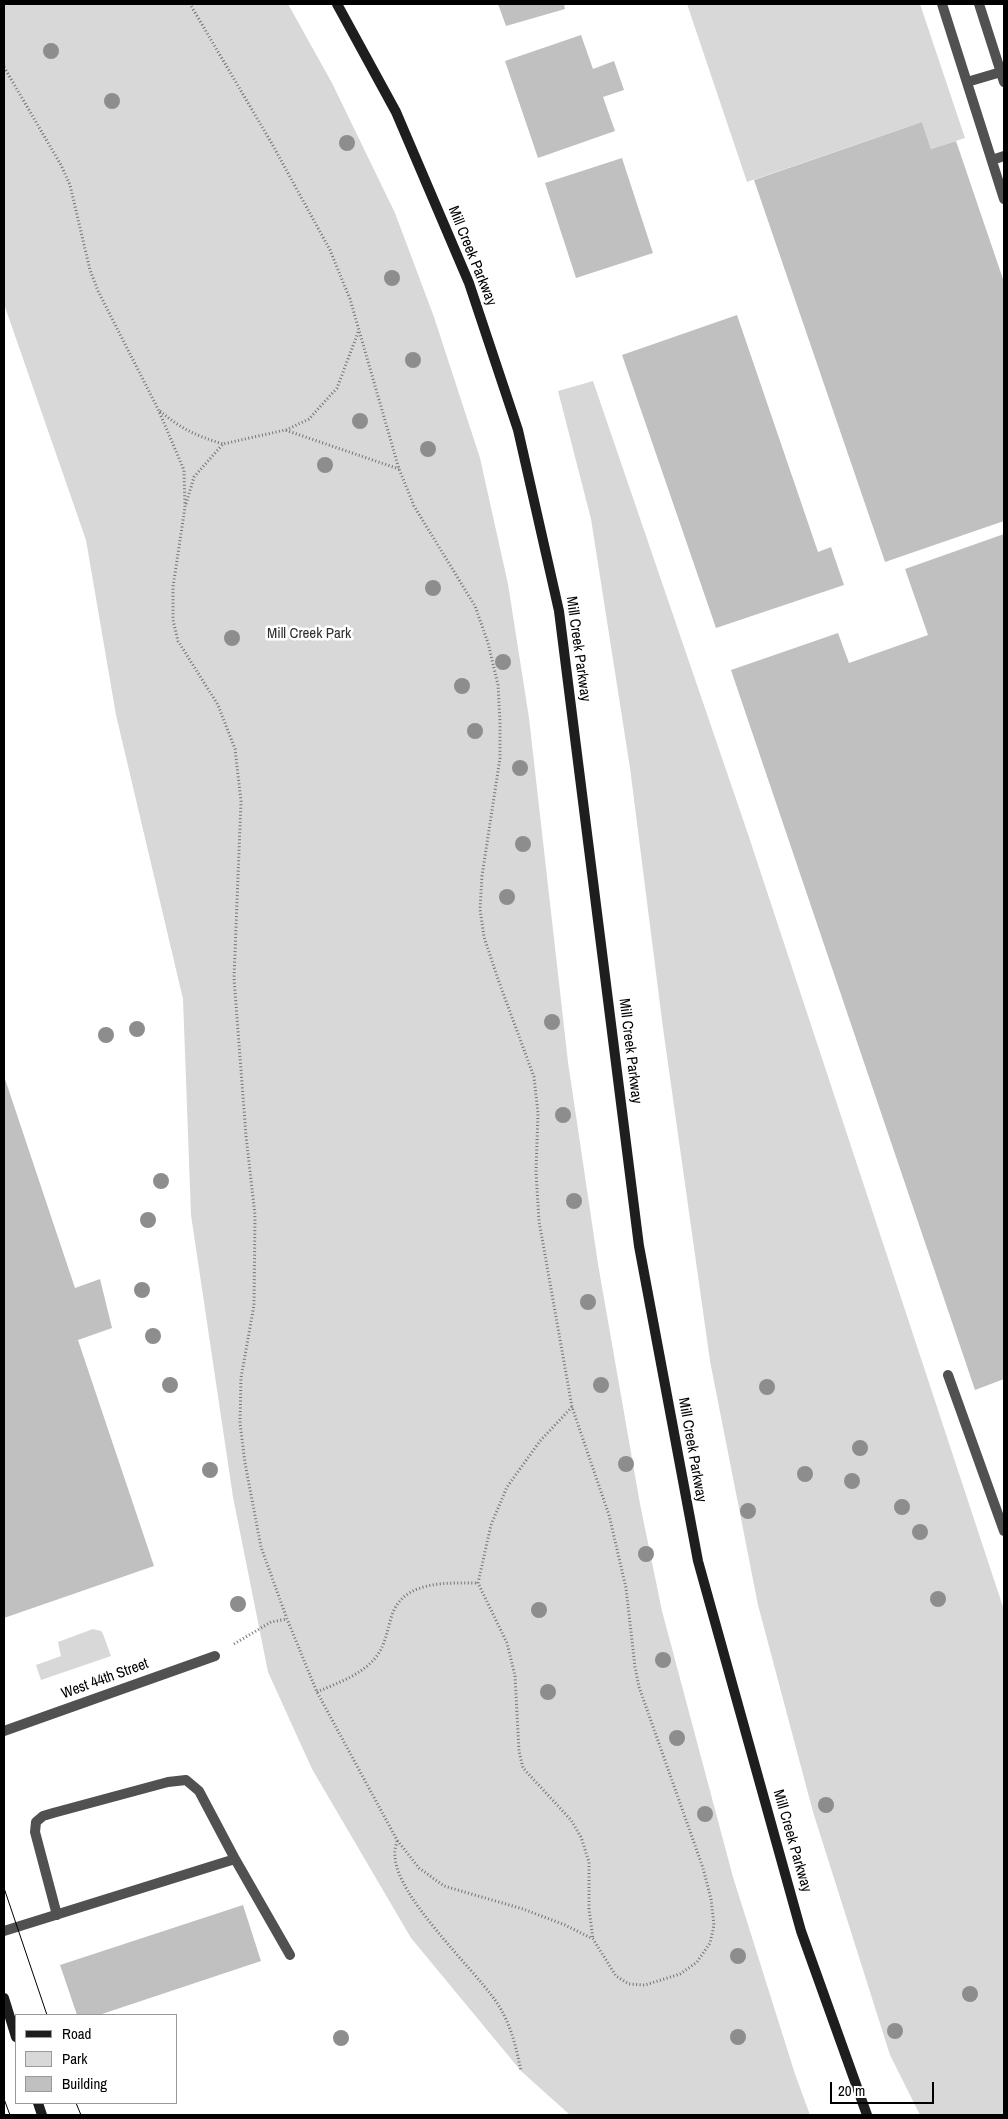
<!DOCTYPE html>
<style>
body{margin:0}
#map{position:relative;width:1008px;height:2119px;overflow:hidden;background:#fff;font-family:"Archivo Narrow",sans-serif}
canvas{display:block}
.frame{position:absolute;inset:0;border:5px solid #000;pointer-events:none}
.legend{position:absolute;left:15px;top:2014px;width:162px;height:90px;box-sizing:border-box;background:#fff;border:1px solid #999;margin:0;padding:6px 9px;list-style:none;font-size:15px;color:#000}
.legend li{display:flex;align-items:center;gap:10px;height:25px}
.legend b{width:25px;border:1px solid #999}
.scale{position:absolute;left:830px;top:2082px;width:104px;height:22px;box-sizing:border-box;border:2px solid #000;border-top:0;padding-left:6px;font-size:15px;line-height:18px;white-space:nowrap;color:#000;-webkit-text-stroke:4px #fff;paint-order:stroke}
</style>
<div id="map">
<canvas width="1008" height="2119"></canvas>
<div class="frame"></div>
<ul class="legend">
<li><b style="height:6px;background:#1e1e1e"></b>Road</li>
<li><b style="height:14px;background:#d8d8d8"></b>Park</li>
<li><b style="height:14px;background:#c0c0c0"></b>Building</li>
</ul>
<div class="scale">20 m</div>
</div>
<script>
const ctx = document.querySelector('canvas').getContext('2d');
ctx.lineJoin = 'round';
function fill(path, color) {
  ctx.fillStyle = color;
  ctx.fill(path, 'evenodd');
}
function trace(path, color, width, dash) {
  ctx.strokeStyle = color;
  ctx.lineWidth = width;
  ctx.lineCap = dash ? 'butt' : 'round';
  ctx.setLineDash(dash || []);
  ctx.stroke(path);
}
function write(font, color, halo, rows, align = 'center') {
  ctx.font = font + ' "Archivo Narrow",sans-serif';
  ctx.lineWidth = 5;
  ctx.setLineDash([]);
  ctx.textBaseline = 'middle';
  ctx.strokeStyle = halo;
  ctx.fillStyle = color;
  for (const [text, x, y, turn = 0] of rows) {
    ctx.save();
    ctx.translate(x, y);
    ctx.rotate((+turn || 0) * Math.PI / 180);
    ctx.textAlign = isNaN(turn) ? turn : align;
    if (halo) ctx.strokeText(text, 0, 0);
    ctx.fillText(text, 0, 0);
    ctx.restore();
  }
}
const green = new Path2D(`
 M 4,4 L 288,4 L 332,83 L 395,213 L 434,317 L 480,458 L 508,584 L 529,718 L 568,1062 L 598,1264 L 640,1504 L 662,1611 L 733,1877 L 795,2074 L 810,2115 L 570,2115 L 521,2071 L 411,1938 L 312,1769 L 268,1672 L 233,1497 L 191,1215 L 183,999 L 116,715 L 86,540 L 4,304 Z
 M 687,4 L 920,4 L 965,138 L 931,149 L 922,122 L 747,182 Z
 M 593,381 L 748,834 L 1004,1610 L 1004,2115 L 920,2115 L 890,2055 L 813,1812 L 758,1605 L 710,1361 L 663,1028 L 630,768 L 591,519 L 558,391 Z
 M 93,1629 L 101,1631 L 103,1634 L 111,1656 L 41,1680 L 36,1665 L 61,1656 L 58,1642 Z`);
const building = new Path2D(`
 M 498,4 L 564,4 L 565,9 L 506,26 Z
 M 581,35 L 593,69 L 614,61 L 624,90 L 603,97 L 615,131 L 538,158 L 505,61 Z
 M 922,122 L 931,149 L 956,141 L 1004,282 L 1004,521 L 885,562 L 754,180 Z
 M 622,158 L 653,253 L 576,278 L 545,183 Z
 M 737,315 L 818,552 L 831,547 L 844,585 L 716,628 L 622,355 Z
 M 1004,534 L 1004,1379 L 975,1390 L 731,670 L 838,633 L 849,663 L 928,635 L 905,569 Z
 M 4,1076 L 75,1288 L 100,1279 L 112,1328 L 78,1340 L 154,1566 L 4,1618 Z
 M 243,1905 L 261,1961 L 99,2015 L 77,2015 L 60,1965 Z`);
const path = new Path2D(`
 M 4,67 L 61,165 L 70,185 L 90,270 L 98,291 L 158,409 L 184,470 L 185,507 L 173,587 L 173,620 L 178,641 L 218,705 L 235,749 L 241,801 L 234,978 L 246,1136 L 255,1215 L 254,1305 L 241,1378 L 240,1423 L 245,1463 L 261,1547 L 287,1619 L 317,1692 L 397,1840 L 419,1868 L 444,1886 L 523,1909 L 565,1925 L 593,1939 L 616,1976 L 629,1984 L 645,1985 L 680,1974 L 697,1962 L 710,1943 L 714,1925 L 711,1899 L 703,1868 L 639,1687 L 635,1667 L 626,1588 L 609,1515 L 572,1407 L 539,1221 L 536,1172 L 538,1113 L 534,1077 L 499,982 L 484,937 L 480,909 L 482,876 L 500,758 L 500,722 L 498,685 L 488,643 L 475,606 L 414,506 L 399,469 L 350,299 L 330,250 L 271,142 L 190,4
 M 160,411 C 181,429 197,436 223,444
 M 286,430 L 309,419 L 337,388 L 359,330
 M 186,504 L 194,477 L 223,444 L 285,430 L 399,469
 M 572,1407 L 540,1441 L 507,1487 L 491,1525 L 478,1583 L 507,1643 L 515,1676 L 519,1751 L 523,1768 L 571,1820 L 581,1837 L 589,1862 L 589,1909 L 593,1939
 M 234,1644 L 271,1622 L 287,1619
 M 317,1692 C 337,1683 362,1675 376,1657 C 386,1644 387,1630 392,1615 C 404,1580 447,1583 478,1583
 M 397,1841 C 396,1846 394,1851 395,1856 C 396,1896 471,1966 495,2000 C 510,2021 516,2046 521,2071`);
const service = new Path2D(`
 M 942,4 L 1004,199
 M 979,4 L 1004,82
 M 967,82 L 1001,72
 M 992,160 L 1004,156
 M 948,1375 L 1004,1531
 M 57,1915 L 35,1832 L 36,1822 L 43,1816 L 53,1813 L 168,1782 L 186,1780 L 199,1791 L 235,1859
 M 4,1931 L 235,1859 L 290,1955`);
const minor = new Path2D(`
 M 4,1731 L 215,1656`);
const secondary = new Path2D(`
 M 337,4 L 396,112 L 469,283 L 518,430 L 559,611 L 639,1246 L 698,1561 L 801,1931 L 867,2115
 M 4,1998 L 16,2037
 M 38,2103 L 42,2115`);
const tram = new Path2D(`
 M 4,1888 L 47,2015
 M 4,2099 L 10,2115
 M 76,2103 L 81,2115`);
const trees = [
 [51,51],
 [112,101],
 [347,143],
 [392,278],
 [413,360],
 [360,421],
 [428,449],
 [325,465],
 [433,588],
 [232,638],
 [503,662],
 [462,686],
 [475,731],
 [520,768],
 [523,844],
 [507,897],
 [552,1022],
 [137,1029],
 [106,1035],
 [563,1115],
 [161,1181],
 [574,1201],
 [148,1220],
 [142,1290],
 [588,1302],
 [153,1336],
 [170,1385],
 [601,1385],
 [767,1387],
 [860,1448],
 [626,1464],
 [210,1470],
 [805,1474],
 [852,1481],
 [902,1507],
 [748,1511],
 [920,1532],
 [646,1554],
 [938,1599],
 [238,1604],
 [539,1610],
 [663,1660],
 [548,1692],
 [677,1738],
 [826,1805],
 [705,1814],
 [738,1956],
 [970,1994],
 [895,2031],
 [738,2037],
 [341,2038]
];
const streetNames = [
 ["Mill Creek Parkway",472,256,68],
 ["Mill Creek Parkway",578,649,82],
 ["Mill Creek Parkway",630,1051,83],
 ["Mill Creek Parkway",692,1450,80],
 ["West 44th Street",105,1679,-20],
 ["Mill Creek Parkway",792,1841,74]
];
const parkNames = [
 ["Mill Creek Park",309,634]
];
fill(green, '#d8d8d8');
fill(building, '#c0c0c0');
trace(path, '#737373', 3, [1, 2.5]);
trace(service, '#515151', 10);
trace(minor, '#515151', 10);
trace(secondary, '#1e1e1e', 10);
trace(tram, '#000', 1);
ctx.fillStyle = '#8d8d8d';
for (const [x, y] of trees) {
  ctx.beginPath();
  ctx.arc(x, y, 8, 0, 2 * Math.PI);
  ctx.fill();
}
write('15px', '#000', '#fff', streetNames);
write('15px', '#2f2f2f', '#fff', parkNames);
</script>
